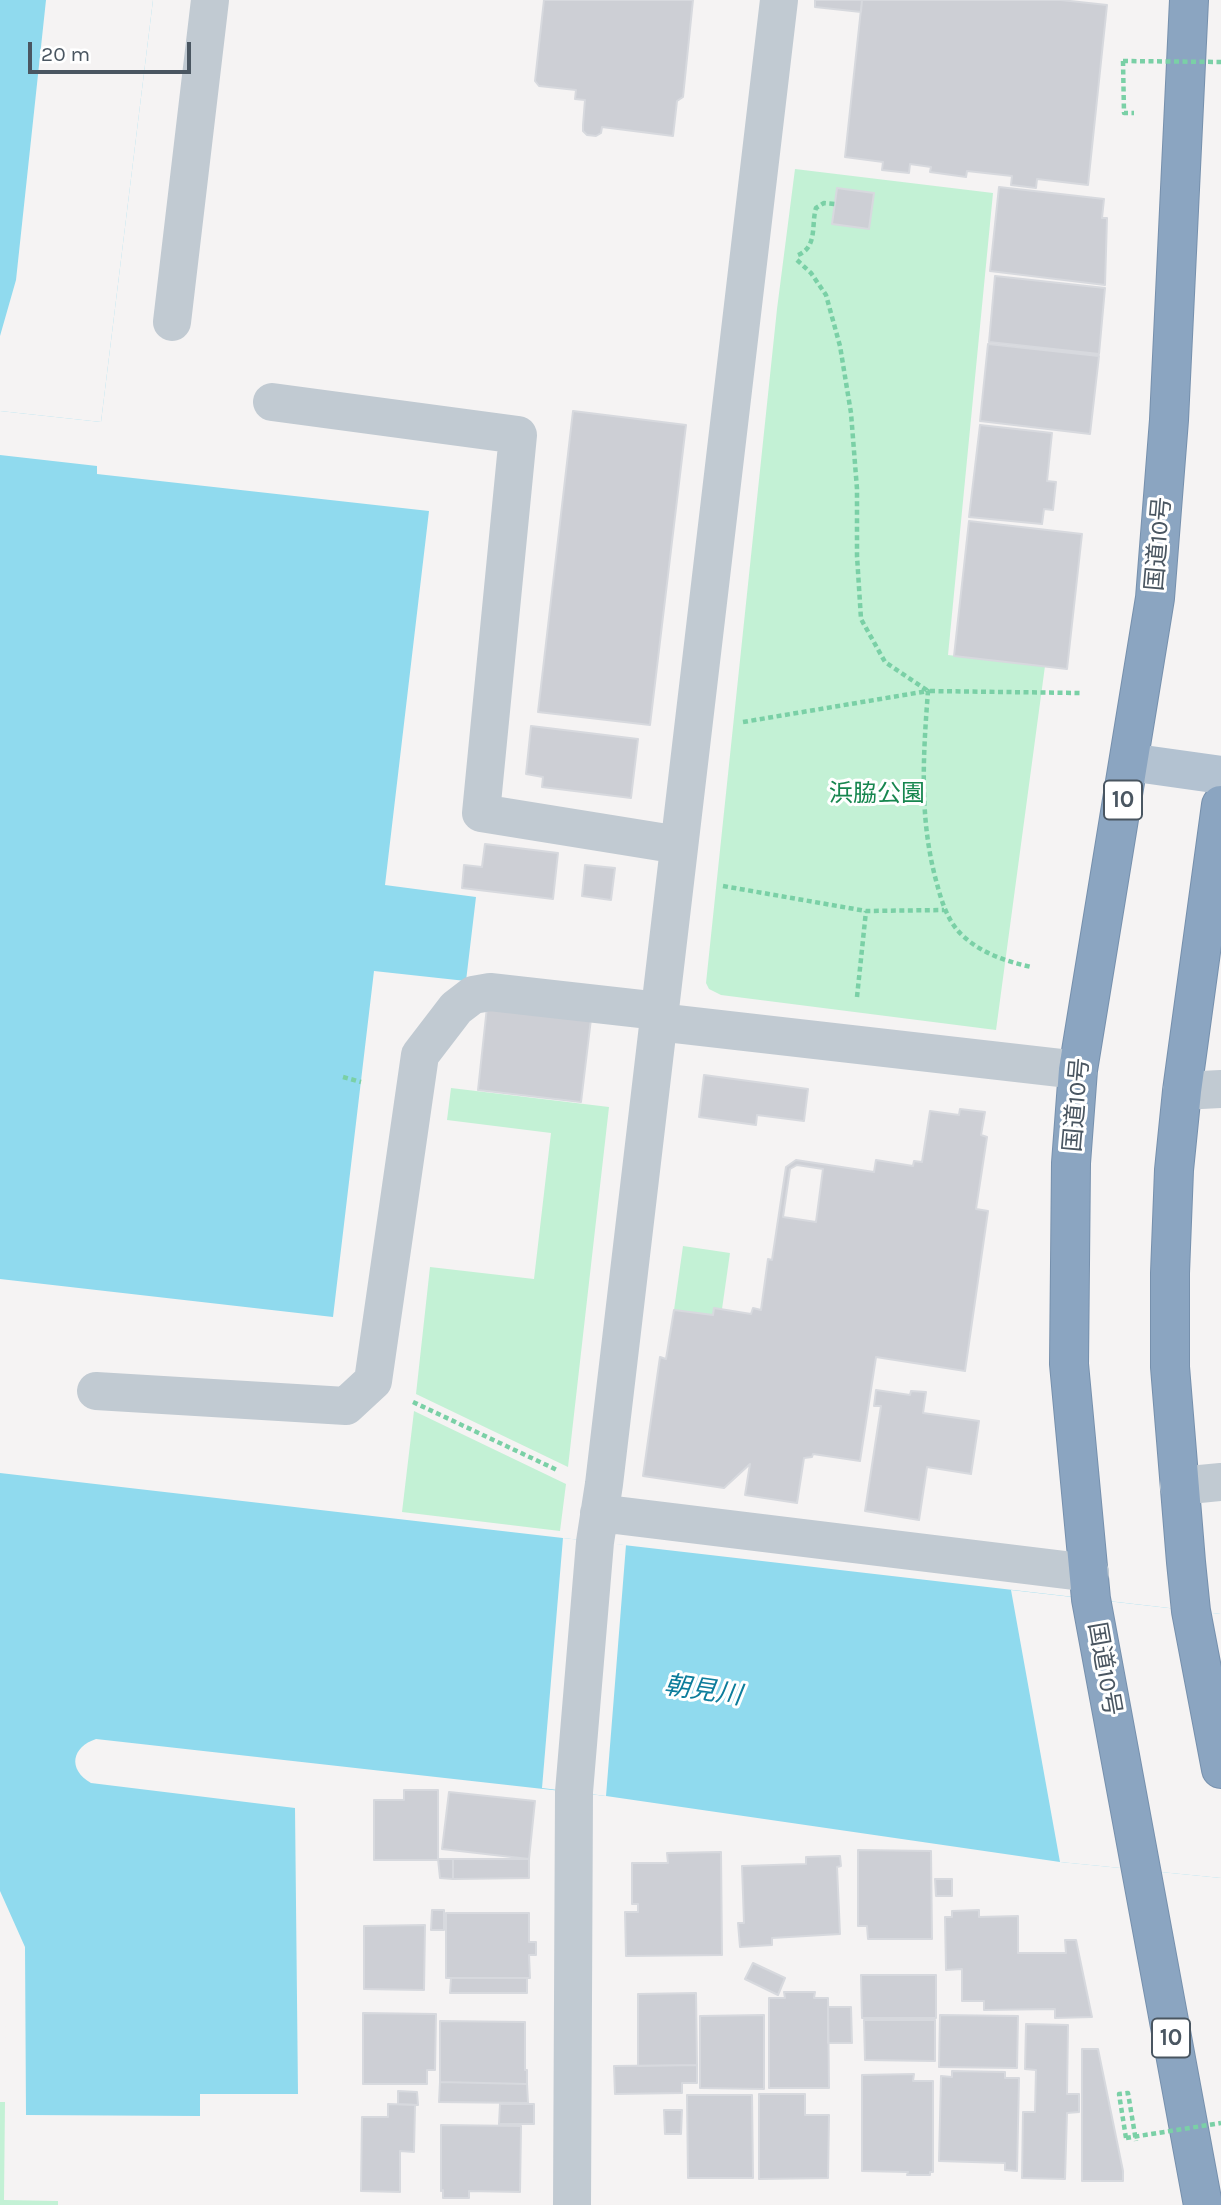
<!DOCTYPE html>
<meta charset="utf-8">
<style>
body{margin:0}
#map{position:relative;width:1221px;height:2205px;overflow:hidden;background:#f5f3f3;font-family:Karla,sans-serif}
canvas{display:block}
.scale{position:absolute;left:28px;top:42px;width:163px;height:32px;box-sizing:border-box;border:4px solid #4a5661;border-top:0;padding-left:9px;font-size:21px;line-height:24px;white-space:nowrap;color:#4a5661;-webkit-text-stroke:5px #fff;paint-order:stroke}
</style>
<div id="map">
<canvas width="1221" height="2205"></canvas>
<div class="scale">20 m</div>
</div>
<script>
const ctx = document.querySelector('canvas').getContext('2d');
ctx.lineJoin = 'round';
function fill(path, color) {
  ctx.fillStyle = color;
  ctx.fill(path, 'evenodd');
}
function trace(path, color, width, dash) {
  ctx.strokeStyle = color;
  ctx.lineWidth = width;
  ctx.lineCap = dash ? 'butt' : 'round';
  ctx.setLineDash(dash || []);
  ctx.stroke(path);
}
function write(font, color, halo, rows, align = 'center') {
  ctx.font = font + ' Karla,"Noto Sans JP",sans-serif';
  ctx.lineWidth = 6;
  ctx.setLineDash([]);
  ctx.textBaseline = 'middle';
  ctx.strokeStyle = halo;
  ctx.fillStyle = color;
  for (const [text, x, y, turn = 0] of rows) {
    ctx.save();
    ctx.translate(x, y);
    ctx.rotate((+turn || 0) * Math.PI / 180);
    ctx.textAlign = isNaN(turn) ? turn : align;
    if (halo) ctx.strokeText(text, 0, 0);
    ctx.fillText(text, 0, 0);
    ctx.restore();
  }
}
const green = new Path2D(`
 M 795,169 L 993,193 L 948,655 L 1045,666 L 996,1030 L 721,995 L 709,989 L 706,983 L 777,309 Z
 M 451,1088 L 609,1107 L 568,1467 L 416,1394 L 430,1267 L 534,1279 L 551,1133 L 447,1120 Z
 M 683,1246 L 730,1253 L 722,1309 L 714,1308 L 713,1315 L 674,1310 Z
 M 414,1411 L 566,1484 L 560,1531 L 402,1512 Z
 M 0,2102 L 5,2102 L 4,2200 L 58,2201 L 58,2205 L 0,2205 Z`);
const water = new Path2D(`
 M 0,0 L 153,0 L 101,422 L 0,411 Z
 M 0,455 L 97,466 L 97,474 L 429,511 L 385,885 L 476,897 L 466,981 L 374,971 L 333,1317 L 0,1279 Z
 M 0,1473 L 1221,1614 L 1221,1878 L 1060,1862 L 606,1796 L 96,1739 C 72,1747 67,1769 91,1783 L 295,1808 L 298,2094 L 200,2094 L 200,2116 L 26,2115 L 25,1947 L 0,1891 Z`);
const pier = new Path2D(`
 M 46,0 L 153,0 L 101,422 L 0,411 L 0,336 L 16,280 Z
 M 563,1538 L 626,1545 L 606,1796 L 542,1788 Z
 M 1011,1590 L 1221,1614 L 1221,1878 L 1060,1862 Z
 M 0,1939 L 5,1950 L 6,2092 L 0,2092 Z`);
const building = new Path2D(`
 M 544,0 L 693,0 L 683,97 L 677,101 L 673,136 L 602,127 L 601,133 L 596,136 L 587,135 L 583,131 L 583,125 L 585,100 L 575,99 L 576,90 L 539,86 L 535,81 Z
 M 815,0 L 862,0 L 861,12 L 815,7 Z
 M 862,0 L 1061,0 L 1107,5 L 1088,185 L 1037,179 L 1036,188 L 1011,185 L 1012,176 L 967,171 L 966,177 L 930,172 L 931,167 L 910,164 L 909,173 L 882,170 L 883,162 L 845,157 Z
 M 999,187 L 1104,199 L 1102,218 L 1107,218 L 1105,285 L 990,271 Z
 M 837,188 L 874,193 L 869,229 L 832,224 Z
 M 995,276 L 1105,288 L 1099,354 L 989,342 Z
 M 988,344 L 1099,356 L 1090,434 L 980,421 Z
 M 573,411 L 686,425 L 650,725 L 538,712 Z
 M 980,425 L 1052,433 L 1047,481 L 1056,482 L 1053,510 L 1044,509 L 1042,524 L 969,517 Z
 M 969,521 L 1082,534 L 1067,669 L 954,656 Z
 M 531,726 L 638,739 L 631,798 L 542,787 L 543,777 L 526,774 Z
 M 485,844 L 558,853 L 553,899 L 462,888 L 464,865 L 482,867 Z
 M 585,865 L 615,868 L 611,900 L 582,896 Z
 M 487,1007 L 591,1019 L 581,1102 L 478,1090 Z
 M 704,1075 L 808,1089 L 804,1121 L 757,1115 L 756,1125 L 699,1117 Z
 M 960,1109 L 985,1112 L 981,1135 L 987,1137 L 976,1209 L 988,1211 L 965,1371 L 876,1357 L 860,1461 L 813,1454 L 812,1457 L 804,1458 L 797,1503 L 745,1495 L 750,1464 L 724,1488 L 643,1476 L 660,1357 L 666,1359 L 674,1310 L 713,1315 L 714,1308 L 751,1314 L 753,1308 L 761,1310 L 768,1259 L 772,1260 L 786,1167 L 796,1160 L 874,1172 L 876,1160 L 913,1166 L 914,1161 L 922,1162 L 930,1111 L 959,1115 ZM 797,1165 L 823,1169 L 816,1222 L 783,1217 L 790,1169 Z
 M 876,1390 L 910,1395 L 911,1391 L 926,1392 L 923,1413 L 979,1421 L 971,1474 L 927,1467 L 919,1520 L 865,1511 L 881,1406 L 874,1406 Z
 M 404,1790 L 438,1790 L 438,1860 L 374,1860 L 374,1800 L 404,1800 Z
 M 449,1792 L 535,1801 L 529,1859 L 442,1849 Z
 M 858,1850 L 931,1851 L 932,1939 L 868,1939 L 867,1926 L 858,1926 Z
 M 721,1852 L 722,1955 L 626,1956 L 625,1912 L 638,1912 L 638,1904 L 632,1904 L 632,1863 L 668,1863 L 667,1853 Z
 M 840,1856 L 841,1866 L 837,1867 L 840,1934 L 772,1938 L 772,1945 L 740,1947 L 738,1923 L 744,1923 L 742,1866 L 806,1864 L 806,1857 Z
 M 438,1859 L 453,1859 L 453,1879 L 440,1878 Z
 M 453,1859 L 529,1859 L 529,1878 L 453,1879 Z
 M 935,1879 L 952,1879 L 952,1896 L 936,1896 Z
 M 432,1910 L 444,1910 L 444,1930 L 431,1930 Z
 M 979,1910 L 979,1917 L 1018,1916 L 1018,1953 L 1066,1953 L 1065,1940 L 1076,1940 L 1092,2017 L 1055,2018 L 1055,2009 L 984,2010 L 984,2001 L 962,2001 L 962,1969 L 946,1970 L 945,1917 L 952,1917 L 952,1911 Z
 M 446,1913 L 529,1913 L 529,1942 L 536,1942 L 536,1955 L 529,1955 L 530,1978 L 446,1978 Z
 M 425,1925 L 424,1990 L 364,1989 L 364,1926 Z
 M 753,1963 L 785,1978 L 778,1995 L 745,1979 Z
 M 861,1975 L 936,1975 L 936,2018 L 862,2018 Z
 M 451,1978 L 527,1978 L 527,1993 L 450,1993 Z
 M 784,1992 L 815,1992 L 814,1998 L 828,1998 L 829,2088 L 769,2088 L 769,1998 L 785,1998 Z
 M 696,1993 L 697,2065 L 638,2066 L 638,1994 Z
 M 828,2007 L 851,2007 L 852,2043 L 828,2043 Z
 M 363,2013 L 436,2014 L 435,2070 L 427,2070 L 427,2084 L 363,2084 Z
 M 764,2015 L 764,2089 L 700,2088 L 700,2016 Z
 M 940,2015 L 1018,2016 L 1017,2068 L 939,2067 Z
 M 864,2020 L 935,2020 L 935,2061 L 865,2060 Z
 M 440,2021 L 525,2022 L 525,2070 L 527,2070 L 527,2084 L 440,2082 Z
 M 1026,2024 L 1068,2025 L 1067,2094 L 1079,2094 L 1079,2112 L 1067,2113 L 1065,2179 L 1022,2178 L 1023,2112 L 1035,2112 L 1036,2070 L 1025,2069 Z
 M 1082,2049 L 1098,2049 L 1123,2171 L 1123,2181 L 1082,2181 Z
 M 697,2065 L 697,2083 L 682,2083 L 682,2093 L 615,2094 L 614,2066 Z
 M 952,2071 L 1005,2072 L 1005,2078 L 1019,2078 L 1017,2171 L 1005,2170 L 1005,2163 L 939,2161 L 941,2076 L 952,2077 Z
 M 914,2074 L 913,2081 L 933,2081 L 933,2172 L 930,2172 L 930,2175 L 907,2175 L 908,2172 L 862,2171 L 862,2075 Z
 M 440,2082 L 527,2084 L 528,2103 L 439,2102 Z
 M 398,2091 L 417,2092 L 418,2105 L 398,2104 Z
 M 759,2094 L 805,2094 L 805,2115 L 829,2115 L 828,2178 L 759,2179 Z
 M 687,2095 L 752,2095 L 753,2178 L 688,2178 Z
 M 388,2104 L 415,2105 L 414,2152 L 400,2151 L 400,2192 L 361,2191 L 362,2117 L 388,2117 Z
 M 500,2104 L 534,2104 L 534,2124 L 499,2124 Z
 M 664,2110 L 682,2110 L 681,2134 L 665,2134 Z
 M 441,2125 L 521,2126 L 520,2192 L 469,2191 L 469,2198 L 443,2198 L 443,2190 L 441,2191 Z`);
const path = new Path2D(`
 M 1123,61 L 1124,113 L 1134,113
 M 798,255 C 818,247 811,224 816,208 L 824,203 L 835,204
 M 797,260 L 811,273 L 826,295 L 840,346 L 851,413 L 857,489 L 857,556 L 861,619 L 885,662 L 928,691 L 1080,693
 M 743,722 L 928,691 C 923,757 919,820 937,884 C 942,903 948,922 963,936 C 983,954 1005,961 1031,967
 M 723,886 L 866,911 L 944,910
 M 857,997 L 866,911
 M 343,1077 L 361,1082
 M 413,1402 L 557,1470
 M 1126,2138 L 1119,2094 L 1128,2093 L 1136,2141`);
const minor = new Path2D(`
 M 172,322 L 210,0
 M 272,402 L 518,435 L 481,813 L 679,845
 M 658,1022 L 1078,1070
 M 1182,1091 L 1221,1089
 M 96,1391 L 346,1406 L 373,1381 L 420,1055 L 456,1008 L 473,995 L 490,992 L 659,1011
 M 1179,1486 L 1221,1482
 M 599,1513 L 1090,1573
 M 572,2205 L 574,1792 L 595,1542 L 604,1484 L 779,0`);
const major = new Path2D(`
 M 1129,762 L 1221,775`);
const highway = new Path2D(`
 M 1189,0 L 1169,420 L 1155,598 L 1078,1070 L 1071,1163 L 1069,1364 L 1091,1599 L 1203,2205
 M 1221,805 L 1182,1091 L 1174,1170 L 1170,1273 L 1170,1367 L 1186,1562 L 1191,1611 L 1221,1769`);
const pathBridge = new Path2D(`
 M 1123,61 L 1221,62
 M 1126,2138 L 1221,2123`);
const shields = [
 [1123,800,38],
 [1171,2038,38]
];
const shieldNames = [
 ["10",1123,800],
 ["10",1171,2038]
];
const streetNames = [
 ["国道10号",1159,544,-85],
 ["国道10号",1077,1105,-85],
 ["国道10号",1104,1669,80]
];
const parkNames = [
 ["浜脇公園",877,794]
];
const waterNames = [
 ["朝見川",703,1691,8]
];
fill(green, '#c3f1d5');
fill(water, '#90daee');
fill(pier, '#f5f3f3');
fill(building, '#cdcfd5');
trace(building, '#d7d9de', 2);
trace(highway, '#7690ad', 40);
trace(path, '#7ad0a6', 4.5, [5, 3.5]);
trace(minor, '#c1cad2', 38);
trace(major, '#b3c2d1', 38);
trace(highway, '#8ba5c1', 38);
trace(pathBridge, '#7ad0a6', 4.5, [5, 3.5]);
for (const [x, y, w] of shields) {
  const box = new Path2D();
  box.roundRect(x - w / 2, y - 19.5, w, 39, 5);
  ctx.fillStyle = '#fff';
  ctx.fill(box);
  trace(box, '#4a5661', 2);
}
write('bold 23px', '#4a5661', null, shieldNames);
write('24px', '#4a5661', '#fff', streetNames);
write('24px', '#17864f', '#fff', parkNames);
write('italic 26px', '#0c7c9b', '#fff', waterNames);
</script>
